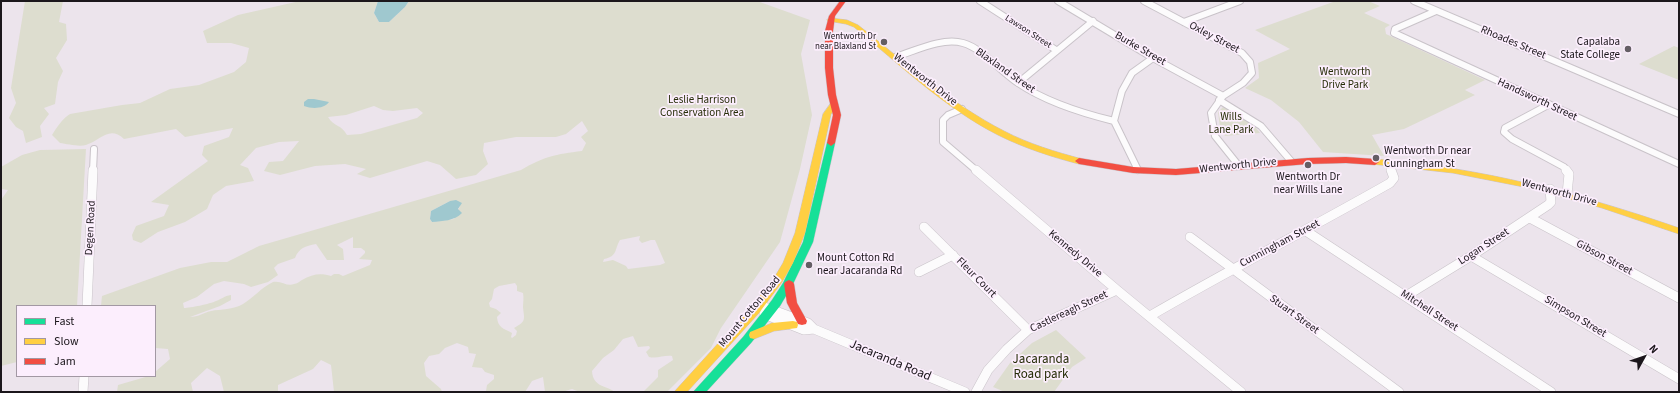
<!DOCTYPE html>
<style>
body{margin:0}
#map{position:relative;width:1680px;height:393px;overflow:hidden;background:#ece4ec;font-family:"Source Sans 3",sans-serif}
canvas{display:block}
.frame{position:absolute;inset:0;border:2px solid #1b161b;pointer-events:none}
.legend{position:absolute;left:16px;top:305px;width:140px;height:72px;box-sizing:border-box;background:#fceefd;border:1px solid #a298a3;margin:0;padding:5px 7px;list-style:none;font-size:12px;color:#1b161b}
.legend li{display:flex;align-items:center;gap:8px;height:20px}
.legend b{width:20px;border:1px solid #a298a3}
.north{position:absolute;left:1624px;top:337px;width:40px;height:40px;-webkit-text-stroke:3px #fceefd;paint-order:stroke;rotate:50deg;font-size:11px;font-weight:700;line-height:16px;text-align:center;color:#1b161b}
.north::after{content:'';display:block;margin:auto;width:14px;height:18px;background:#1b161b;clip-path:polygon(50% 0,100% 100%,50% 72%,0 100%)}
</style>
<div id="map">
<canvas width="1680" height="393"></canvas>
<div class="frame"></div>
<ul class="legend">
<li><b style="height:5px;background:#16e098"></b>Fast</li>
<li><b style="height:5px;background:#ffcf43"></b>Slow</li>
<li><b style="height:5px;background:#f24e42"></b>Jam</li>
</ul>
<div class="north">N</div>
</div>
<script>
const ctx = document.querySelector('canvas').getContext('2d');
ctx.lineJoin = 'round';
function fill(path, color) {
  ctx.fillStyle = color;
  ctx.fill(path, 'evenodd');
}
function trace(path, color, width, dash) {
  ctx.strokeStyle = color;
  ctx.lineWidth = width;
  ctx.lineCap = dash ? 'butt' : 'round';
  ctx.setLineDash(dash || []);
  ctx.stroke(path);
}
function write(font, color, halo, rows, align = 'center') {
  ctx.font = font + ' "Source Sans 3",sans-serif';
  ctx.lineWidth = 3.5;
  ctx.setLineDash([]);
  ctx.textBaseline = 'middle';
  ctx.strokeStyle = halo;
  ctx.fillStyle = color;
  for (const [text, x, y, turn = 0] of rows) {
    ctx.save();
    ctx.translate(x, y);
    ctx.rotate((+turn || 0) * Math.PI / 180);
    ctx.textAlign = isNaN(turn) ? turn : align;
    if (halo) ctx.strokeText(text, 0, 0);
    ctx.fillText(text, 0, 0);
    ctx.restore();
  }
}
const green = new Path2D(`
 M 25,1 L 63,1 L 59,22 L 66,24 L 67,40 L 56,58 L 63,71 L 58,82 L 55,104 L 44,108 L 49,114 L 40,126 L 42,137 L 26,143 L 23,131 L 16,127 L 9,118 L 16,103 L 11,88 Z
 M 300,1 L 378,1 L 374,13 L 379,22 L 389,22 L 405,7 L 409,1 L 757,1 L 810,20 L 801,54 L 812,115 L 800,169 L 780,242 L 721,328 L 711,348 L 667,392 L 643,392 L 658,377 L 658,370 L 673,360 L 672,356 C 664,355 657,359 649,357 L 646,352 L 650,348 L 649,346 L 638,347 L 633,336 L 623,339 L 614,350 L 603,358 L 592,371 C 593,387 605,385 615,392 L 580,392 L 572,389 L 562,392 L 545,392 L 543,377 L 532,381 L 525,392 L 482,392 L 486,391 L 487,385 L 494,379 L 494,375 L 485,372 L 482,368 L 472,367 L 476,354 L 469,353 L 468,347 L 457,343 L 445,348 L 439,354 L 429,356 L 424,363 L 426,376 L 441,389 L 442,392 L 334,392 L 331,365 L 321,360 L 313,369 L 278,385 L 278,392 L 224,392 L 220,376 L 207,368 L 191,383 L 193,392 L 117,392 L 118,385 L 149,376 L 155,376 L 155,372 L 170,359 L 168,349 L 155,348 L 155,306 L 101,306 L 102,296 L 180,268 L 211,262 L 227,262 L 259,246 L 521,170 C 543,157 556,154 582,151 L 586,143 L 581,137 L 588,131 L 582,121 L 566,134 L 556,137 L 516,137 L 484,143 L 483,151 L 488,164 L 476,175 L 456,179 L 440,165 L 427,161 L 370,178 L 357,174 L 366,169 L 345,164 L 315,166 L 280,175 L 264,171 L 269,162 L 283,161 L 299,141 L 279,142 L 256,148 L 240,165 L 248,168 L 254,181 L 226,186 L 213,195 L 207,209 L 185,222 L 158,232 L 141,243 L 133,240 L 132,235 L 136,226 L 164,216 L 169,205 L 151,202 L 208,161 L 202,155 L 204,146 L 229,137 L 233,128 L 185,137 L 176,129 L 124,139 C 109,125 100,141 86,145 C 79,147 67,144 60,143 L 52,135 C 57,127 62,119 70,114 L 122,105 L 140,103 L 170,89 L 199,85 L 234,72 L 246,62 L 249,48 L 231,43 L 207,43 L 203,31 L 238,15 ZM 374,106 L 383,110 L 393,111 L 417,108 L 423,113 L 417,118 L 361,134 L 347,135 C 341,124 334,127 328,117 L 346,115 ZM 450,201 L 460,206 L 454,219 L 432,222 L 430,219 L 431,211 ZM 640,236 L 639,240 L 642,243 L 651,240 L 655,240 L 665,263 L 660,265 L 628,269 L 626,266 L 613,260 L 603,262 L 604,259 C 618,256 614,250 620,240 ZM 353,237 L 353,248 L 361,248 L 365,251 L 365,253 L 359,259 L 372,260 L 370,265 L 343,276 L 339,274 L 334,274 L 331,276 C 321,273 312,274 302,280 C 300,281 297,284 294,284 C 287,287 281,280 273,282 C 262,287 253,298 243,304 C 233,310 221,309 211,311 C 203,313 198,317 190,317 L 220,306 L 231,300 L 231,295 C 224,296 222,299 216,301 C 210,304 190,308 184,308 L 183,303 L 197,297 L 214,284 L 224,281 L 244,284 L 251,287 L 268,282 L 278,275 L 274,268 L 278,264 L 295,258 C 299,248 305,246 316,244 L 327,260 L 344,260 L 343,249 L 337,245 ZM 515,283 L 517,286 L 517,291 L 523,293 C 524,298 523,302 523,307 C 524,319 527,321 514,328 L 517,331 L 516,335 L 512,338 L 511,337 L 512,333 C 503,328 498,328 497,317 L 501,313 L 496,309 L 490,307 L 489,303 L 492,299 L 494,289 L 499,286 Z
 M 1332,1 L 1368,1 L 1380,6 L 1364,13 L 1390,25 L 1385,28 L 1386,34 L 1485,80 L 1465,90 L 1475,95 L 1404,129 L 1372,135 L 1384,156 L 1323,152 L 1299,122 L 1271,100 L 1245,88 L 1259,78 L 1258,63 L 1290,49 L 1255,30 L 1333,2 Z
 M 1674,46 L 1679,48 L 1679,80 L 1639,64 Z
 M 1223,107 L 1252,123 L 1260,133 L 1225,136 L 1220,128 L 1218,112 Z
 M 86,149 L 77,306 L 17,306 L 17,362 L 1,366 L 1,200 L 8,190 L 1,189 L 1,167 L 22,155 L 40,150 Z
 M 1056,330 L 1086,358 L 1072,367 L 1054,392 L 1005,392 L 993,387 L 1010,363 L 1032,343 Z`);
const water = new Path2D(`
 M 378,1 L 409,1 L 405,7 L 389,22 L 379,22 L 374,13 Z
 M 308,99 L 314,99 L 329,102 C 324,109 312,109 304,106 L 304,102 Z
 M 456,200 L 462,203 L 458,209 L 462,213 C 454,221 443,221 432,222 L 430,219 L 431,211 L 450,201 Z`);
const streetFar1 = new Path2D(`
 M 980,1 L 1056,50
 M 1058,1 L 1153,58 L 1223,96
 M 1144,1 L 1242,53 L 1250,62 L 1252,73 L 1243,83 L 1223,96 L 1211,113 L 1215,136 L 1239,166
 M 1414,1 L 1679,114
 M 1436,11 L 1395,29 L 1394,33 L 1679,164
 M 1184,22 L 1240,1
 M 895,57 C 915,51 942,37 963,43 C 982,48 1001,72 1018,83 C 1046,102 1081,113 1114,121
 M 1018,83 L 1093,21
 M 1219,100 L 1261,126 L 1291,161
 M 1548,105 L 1505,128 L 1504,132 L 1512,139 L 1564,167 L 1567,171
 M 962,109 L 948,115 L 943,120 L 943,142 L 977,171
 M 1389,163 L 1392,171
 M 1138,170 L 1114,121 L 1122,91 L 1132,73 L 1153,58
 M 93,171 L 94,149`);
const street = new Path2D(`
 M 976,170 L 1117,290 L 1241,392
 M 1566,170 L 1569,174 L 1567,194
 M 1530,218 L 1679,298
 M 924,227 L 1028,330
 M 1306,231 L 1551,392
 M 1190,237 L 1399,392
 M 1471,256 L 1679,379
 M 919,272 L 953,255
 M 1406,296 L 1471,256 L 1548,205 L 1551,202 L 1550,189
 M 759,305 L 808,323 L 814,329 L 965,392
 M 87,306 L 93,170
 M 764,314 L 804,330 L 814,329
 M 1150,316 C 1229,270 1311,228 1390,183 L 1394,178 L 1391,170
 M 83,392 L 84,376
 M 976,392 L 988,370 L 1007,349 L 1028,330 L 1117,290`);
const fast = new Path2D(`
 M 831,140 L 835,143 L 813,242 L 793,284 L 780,306 L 751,343 L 706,392 L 693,392 L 743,337 L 772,300 L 783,283 L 803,242 L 827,143 Z`);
const slow = new Path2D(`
 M 830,18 L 847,20 L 858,25 C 905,62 951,104 1004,131 C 1029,144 1056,152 1082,159 L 1083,161 L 1079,164 C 1052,157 1024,148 998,135 C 945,108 900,65 854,27 L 846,24 L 828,21 L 827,20 Z
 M 831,103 L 834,103 L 838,105 L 831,114 L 805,233 L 793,263 L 782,282 L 759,313 L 687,392 L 674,392 L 751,307 L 774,278 L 783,263 L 795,233 L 823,114 Z
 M 1375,159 C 1483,168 1577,193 1679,228 L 1679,234 L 1602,208 L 1529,188 L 1453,173 L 1372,164 L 1371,162 Z
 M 793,321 L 797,322 L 798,325 L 797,328 L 774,331 L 754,339 L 750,338 L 749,335 L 750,332 L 772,323 Z`);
const jam = new Path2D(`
 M 840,1 L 846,1 L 835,16 L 833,31 L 833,68 L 836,95 L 841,115 L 835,143 L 831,146 L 827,143 L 833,115 L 828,95 L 825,68 L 825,31 L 829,16 Z
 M 1346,157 L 1375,159 L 1379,162 L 1375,165 L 1346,163 L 1308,164 L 1176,175 L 1133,173 L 1079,164 L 1075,161 L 1079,158 L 1133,167 L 1176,169 L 1308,158 Z
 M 789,280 L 793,282 L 794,284 L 797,303 L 807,321 L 806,324 L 802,325 L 798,324 L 787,303 L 784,284 L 785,282 Z`);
const markers = [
 [884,42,4,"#645e64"],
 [1628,49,4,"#645e64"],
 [1376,158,4,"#645e64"],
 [1308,165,4,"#645e64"],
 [809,265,4,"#645e64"]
];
const farStreetnames = [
 ["Lawson Street",1028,32,33]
];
const farPoinames = [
 ["Wentworth Dr",876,37],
 ["near Blaxland St",876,47]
];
const streetNames = [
 ["Oxley Street",1214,38,28],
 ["Rhoades Street",1513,43,23],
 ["Burke Street",1140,49,30],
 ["Blaxland Street",1005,71,35],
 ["Wentworth Drive",925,80,38],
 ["Handsworth Street",1537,100,25],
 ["Wentworth Drive",1238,166,-6],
 ["Wentworth Drive",1559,193,15],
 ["Degen Road",91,228,-87],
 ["Cunningham Street",1280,244,-28],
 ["Logan Street",1484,247,-33],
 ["Kennedy Drive",1075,254,40],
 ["Gibson Street",1604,258,28],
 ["Fleur Court",976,278,45],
 ["Mitchell Street",1429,311,33],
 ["Mount Cotton Road",750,312,-50],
 ["Castlereagh Street",1069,312,-25],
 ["Stuart Street",1294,315,36],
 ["Simpson Street",1575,317,31]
];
const poiNames = [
 ["Capalaba",1620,43,"right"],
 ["State College",1620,56,"right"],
 ["Wentworth Dr near",1384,152],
 ["Cunningham St",1384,165],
 ["Wentworth Dr",1308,178,"center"],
 ["near Wills Lane",1308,191,"center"],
 ["Mount Cotton Rd",817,259],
 ["near Jacaranda Rd",817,272]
];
const parkNames = [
 ["Wentworth",1345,73],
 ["Drive Park",1345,86],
 ["Leslie Harrison",702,101],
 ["Conservation Area",702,114],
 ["Wills",1231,118],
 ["Lane Park",1231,131]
];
const nearParknames = [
 ["Jacaranda",1041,360],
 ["Road park",1041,375]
];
const nearStreetnames = [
 ["Jacaranda Road",890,361,23]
];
fill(green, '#ddddcf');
fill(water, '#9fc8cf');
trace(streetFar1, '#c9c3c9', 8);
trace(street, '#c9c3c9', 10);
trace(fast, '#c9c3c9', 1);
trace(slow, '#c9c3c9', 1);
trace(jam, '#c9c3c9', 1);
trace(streetFar1, '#fcfbfc', 6);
trace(street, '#fcfbfc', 9);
fill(fast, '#16e098');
fill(slow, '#ffcf43');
fill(jam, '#f24e42');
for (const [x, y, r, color] of markers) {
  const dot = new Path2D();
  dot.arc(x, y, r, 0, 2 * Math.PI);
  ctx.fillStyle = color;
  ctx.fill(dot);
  trace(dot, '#fceefd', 1.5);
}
write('9px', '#1b161b', '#fceefd', farStreetnames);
write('9px', '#1b161b', '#fceefd', farPoinames, 'right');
write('11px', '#1b161b', '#fceefd', streetNames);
write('11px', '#1b161b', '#fceefd', poiNames, 'left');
write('11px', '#262d08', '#fceefd', parkNames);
write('13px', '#262d08', '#fceefd', nearParknames);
write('13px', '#1b161b', '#fceefd', nearStreetnames);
</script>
